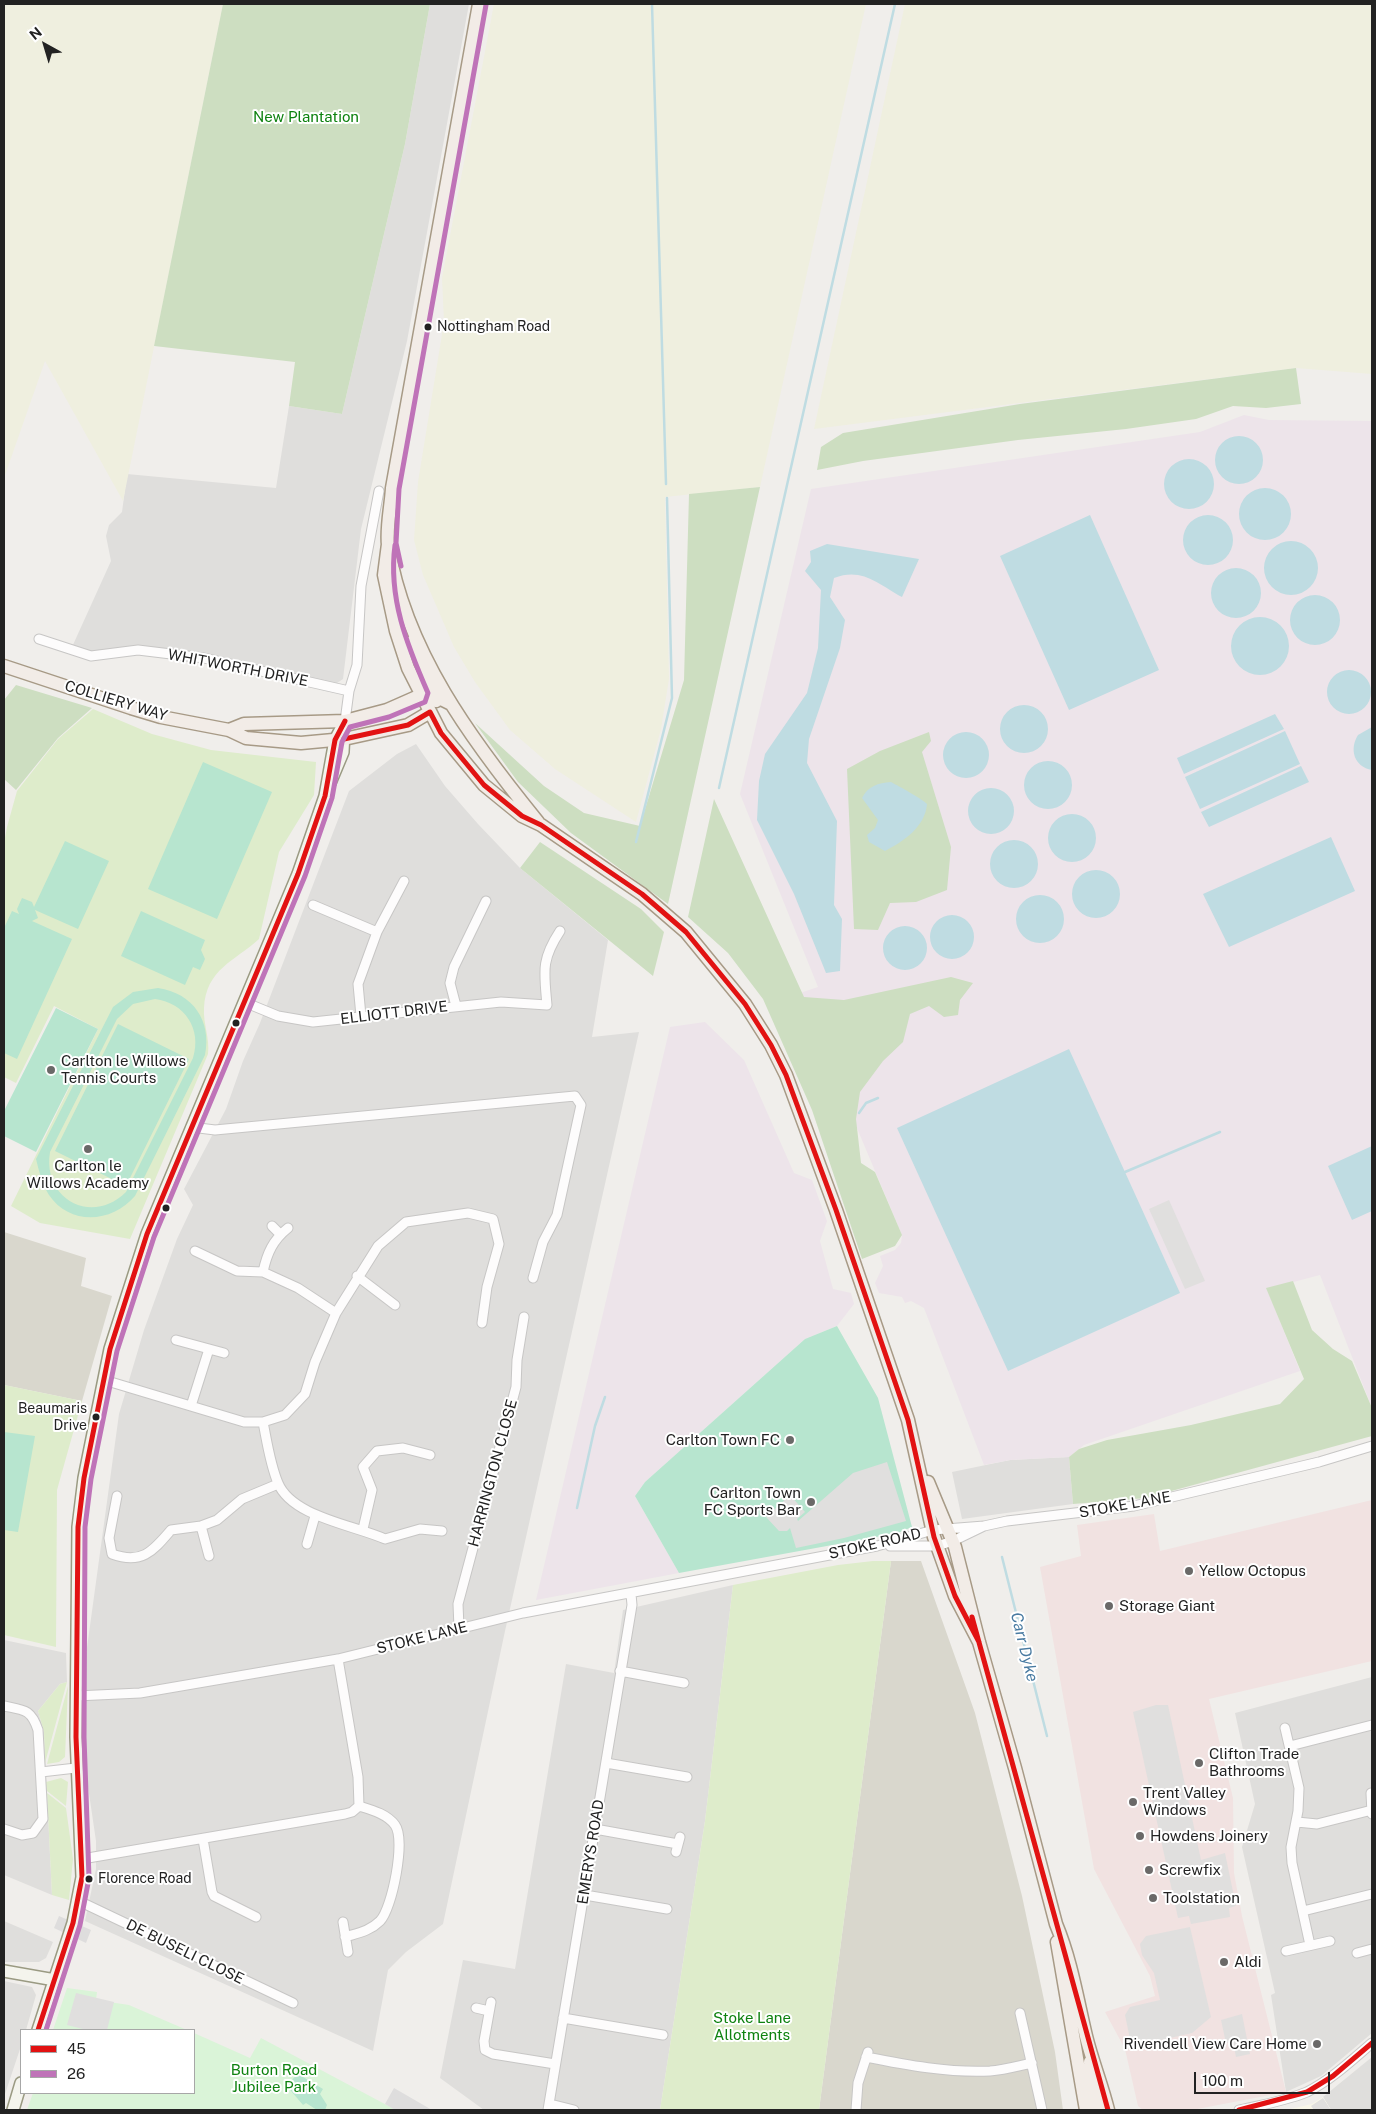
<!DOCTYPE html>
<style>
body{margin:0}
#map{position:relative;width:1376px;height:2114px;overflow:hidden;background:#f0eeeb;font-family:"Public Sans",sans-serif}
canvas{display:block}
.frame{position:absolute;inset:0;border:5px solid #222;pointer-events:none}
.legend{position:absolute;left:20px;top:2029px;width:175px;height:65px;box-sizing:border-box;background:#fff;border:1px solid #a7a7a7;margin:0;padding:6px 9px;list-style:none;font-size:15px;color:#222}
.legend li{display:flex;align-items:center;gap:10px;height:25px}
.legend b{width:25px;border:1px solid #a7a7a7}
.north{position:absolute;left:20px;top:20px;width:50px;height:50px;-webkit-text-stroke:4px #fff;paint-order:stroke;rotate:321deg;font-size:14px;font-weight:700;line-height:20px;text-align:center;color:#222}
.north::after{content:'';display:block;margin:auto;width:18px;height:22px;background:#222;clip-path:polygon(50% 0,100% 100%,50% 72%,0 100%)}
.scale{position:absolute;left:1194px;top:2072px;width:136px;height:22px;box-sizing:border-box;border:2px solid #222;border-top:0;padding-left:6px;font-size:15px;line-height:18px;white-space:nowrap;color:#222;-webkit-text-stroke:4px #fff;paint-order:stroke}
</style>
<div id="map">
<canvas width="1376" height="2114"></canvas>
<div class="frame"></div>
<ul class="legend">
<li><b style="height:6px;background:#e21212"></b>45</li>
<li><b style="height:6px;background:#bf73b8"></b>26</li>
</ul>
<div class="north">N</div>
<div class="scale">100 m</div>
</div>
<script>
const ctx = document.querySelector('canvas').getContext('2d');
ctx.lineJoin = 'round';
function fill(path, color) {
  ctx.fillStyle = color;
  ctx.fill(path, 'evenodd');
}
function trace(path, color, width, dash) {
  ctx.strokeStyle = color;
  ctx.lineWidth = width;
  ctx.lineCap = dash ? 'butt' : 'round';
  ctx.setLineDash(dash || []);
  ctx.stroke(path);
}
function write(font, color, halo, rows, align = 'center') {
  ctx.font = font + ' "Public Sans",sans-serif';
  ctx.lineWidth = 4;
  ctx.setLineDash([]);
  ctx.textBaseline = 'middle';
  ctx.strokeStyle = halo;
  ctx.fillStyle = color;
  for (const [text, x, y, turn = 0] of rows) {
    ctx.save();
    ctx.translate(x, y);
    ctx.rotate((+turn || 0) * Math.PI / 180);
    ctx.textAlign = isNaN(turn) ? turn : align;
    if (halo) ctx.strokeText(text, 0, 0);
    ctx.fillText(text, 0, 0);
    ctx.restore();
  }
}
const residential = new Path2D(`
 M 430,4 L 469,4 L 407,341 L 361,529 L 343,679 L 334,685 L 209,656 L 135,646 L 92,652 L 72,647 L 111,561 L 106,536 L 109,525 L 122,512 L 127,474 L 276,488 L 289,406 L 342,414 L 405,144 Z
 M 416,744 L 445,786 L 478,824 L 520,868 L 608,940 L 592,1037 L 639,1032 L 505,1631 L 443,1924 L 406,1952 L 388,1970 L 373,2051 L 85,1921 L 96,1869 L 96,1841 L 86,1773 L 85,1684 L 86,1655 L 119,1414 L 144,1330 L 177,1239 L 193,1205 L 184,1189 L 226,1109 L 243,1061 L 260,1023 L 349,791 L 397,754 Z
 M 1069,1457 L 1073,1504 L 962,1519 L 952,1472 L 1010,1460 Z
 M 733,1585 L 705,1821 L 660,2110 L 484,2110 L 440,2078 L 463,1960 L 515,1969 L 566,1664 L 614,1673 L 623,1610 Z
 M 4,1640 L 66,1653 L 67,1682 L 60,1684 L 38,1711 L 44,1732 L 52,1895 L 4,1875 Z
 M 1372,1677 L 1372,2033 L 1321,2076 L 1286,2092 L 1271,1995 L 1275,1993 L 1242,1847 L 1255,1804 L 1235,1713 Z
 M 4,1921 L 53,1942 L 46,1958 L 39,1962 L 4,1962 Z
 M 4,1981 L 32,1987 L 36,1995 L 26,2030 L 21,2030 L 21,2046 L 4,2097 Z
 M 1372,2057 L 1372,2110 L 1331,2110 L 1323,2097 Z`);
const commercial = new Path2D(`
 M 1372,1500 L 1372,1661 L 1209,1699 L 1233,1798 L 1234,1873 L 1242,1916 L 1286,2092 L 1192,2110 L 1143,2110 L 1138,2106 L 1125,2049 L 1105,2012 L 1155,1996 L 1150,1976 L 1094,1869 L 1040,1567 L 1081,1556 L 1077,1525 L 1154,1514 L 1160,1551 Z`);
const industrial = new Path2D(`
 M 1244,415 L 1269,420 L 1372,421 L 1372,1408 L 1320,1275 L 1267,1289 L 1300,1371 L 1084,1445 L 1069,1457 L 1010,1460 L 984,1465 L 924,1308 L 911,1301 L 905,1303 L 902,1297 L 879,1293 L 875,1283 L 883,1266 L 880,1256 L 895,1250 L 901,1243 L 902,1235 L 800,993 L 818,987 L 740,794 L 811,489 L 1200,432 Z
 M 705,1022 L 744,1060 L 794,1173 L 812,1180 L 827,1221 L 820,1241 L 833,1289 L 851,1293 L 854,1304 L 837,1326 L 805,1339 L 645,1482 L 635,1496 L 679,1573 L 536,1600 L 670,1027 Z`);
const education = new Path2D(`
 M 1323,2097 L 1331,2110 L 1286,2110 L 1312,2104 Z`);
const construction = new Path2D(`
 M 4,1232 L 86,1258 L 81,1286 L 112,1296 L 82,1401 L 4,1385 Z
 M 891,1561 L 921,1561 L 975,1713 L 1022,1896 L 1055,2052 L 1063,2110 L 819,2110 Z`);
const farmland = new Path2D(`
 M 4,4 L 223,4 L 123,501 L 45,361 L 4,478 Z
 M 494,4 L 866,4 L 760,487 L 665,497 L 669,679 L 661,729 L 636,822 L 555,769 L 510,730 L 475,682 L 454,647 L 423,575 L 414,540 L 418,482 L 444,322 L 442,278 Z
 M 905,4 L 1372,4 L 1372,374 L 1296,368 L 814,429 Z`);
const grass = new Path2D(`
 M 93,709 L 152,734 L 211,750 L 316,762 L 314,795 L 279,852 L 259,939 C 235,961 206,969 204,1008 C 203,1024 210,1038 208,1054 L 130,1239 L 40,1223 L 11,1206 L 98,1029 L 54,1006 L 16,1083 L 4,1077 L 4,843 L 7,827 L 17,791 L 58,739 Z
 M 4,1385 L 82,1401 L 57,1490 L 56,1647 L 4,1635 Z
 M 873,1561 L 891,1561 L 819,2110 L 660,2110 L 705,1821 L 733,1585 L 838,1565 Z
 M 67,1682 L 45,1763 L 44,1732 L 38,1711 L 60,1684 Z
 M 68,1686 L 65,1757 L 59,1762 L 47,1764 Z
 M 61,1778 L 68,1782 L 66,1806 L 47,1791 L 46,1782 Z
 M 47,1793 L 66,1808 L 73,1859 L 69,1900 L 52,1895 Z`);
const forest = new Path2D(`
 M 223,4 L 430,4 L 405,144 L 342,414 L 289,406 L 295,362 L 154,346 Z
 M 1296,368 L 1301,404 L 1266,408 L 1233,406 L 1196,419 L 1126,429 L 1018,440 L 863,461 L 817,470 L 821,447 L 843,433 L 1020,404 Z
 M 760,487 L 668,904 L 571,833 L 518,782 L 475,723 L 544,786 L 584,813 L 640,826 L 684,680 L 689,494 Z
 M 16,685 L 92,708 L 58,738 L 16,790 L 4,779 L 4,700 Z
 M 929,732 L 931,741 L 922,752 L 951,847 L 947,890 L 916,902 L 890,903 L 878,930 L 854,929 L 847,769 L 880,751 Z
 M 714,799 L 804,997 L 844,1000 L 951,977 L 973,983 L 960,1000 L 958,1015 L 944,1017 L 929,1006 L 910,1014 L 903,1042 L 883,1061 L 860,1092 L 856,1119 L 861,1163 L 875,1172 L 902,1235 L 895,1246 L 862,1259 L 812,1110 L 763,999 L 728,953 L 688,917 Z
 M 540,842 L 641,909 L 664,932 L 653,976 L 520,868 Z
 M 1293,1281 L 1312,1330 L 1333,1349 L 1352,1361 L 1372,1408 L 1372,1436 L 1146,1498 L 1073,1504 L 1069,1457 L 1079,1449 L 1107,1440 L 1191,1425 L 1280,1404 L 1304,1379 L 1266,1288 Z`);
const park = new Path2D(`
 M 67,1988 L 97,1992 L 96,2000 L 129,2005 L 187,2030 L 53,2030 Z
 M 194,2033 L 250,2058 L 261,2038 L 396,2110 L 27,2110 L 33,2093 L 194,2093 Z`);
const pitch = new Path2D(`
 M 203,762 L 272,792 L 217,919 L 148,889 Z
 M 65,841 L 109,861 L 78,929 L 35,910 L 38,918 L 32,921 L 72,939 L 17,1059 L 4,1053 L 4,928 L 12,911 L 19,914 L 17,909 L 22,898 L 32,902 L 34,907 Z
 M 141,911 L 205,940 L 201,950 L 205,959 L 200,970 L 193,967 L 185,985 L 121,956 Z
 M 158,988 C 193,993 212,1021 205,1055 L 135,1196 C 112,1223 70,1226 49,1195 C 42,1184 39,1171 36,1159 L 113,1007 L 133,992 ZM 155,999 C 185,1003 202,1029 193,1058 L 126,1192 C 92,1226 42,1199 50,1152 L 117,1019 L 133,1004 Z
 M 56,1008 L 98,1029 L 36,1152 L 4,1136 L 4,1111 Z
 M 118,1024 L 189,1059 L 126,1186 L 55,1151 Z
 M 837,1326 L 878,1398 L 912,1527 L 898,1533 L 679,1573 L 635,1496 L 645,1482 L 805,1339 Z
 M 4,1432 L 35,1436 L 18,1532 L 4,1530 Z
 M 298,2074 L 323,2089 L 320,2094 L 327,2105 L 325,2110 L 317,2110 L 306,2103 L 303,2105 L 286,2085 Z`);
const parking = new Path2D(`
 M 1169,1200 L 1205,1281 L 1185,1289 L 1149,1209 Z
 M 887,1462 L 906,1521 L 844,1538 L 796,1548 L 790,1528 L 787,1531 L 779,1531 L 766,1517 L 790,1495 L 805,1512 L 797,1519 L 798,1521 L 853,1473 Z
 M 1156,1705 L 1168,1705 L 1201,1860 L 1225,1853 L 1236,1906 L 1229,1908 L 1230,1917 L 1191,1924 L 1189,1916 L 1178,1918 L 1133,1712 Z
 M 1190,1927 L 1211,2017 L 1192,2033 L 1139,2045 L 1130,2039 L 1125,2015 L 1130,2007 L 1160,2000 L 1154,1973 L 1142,1955 L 1140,1944 L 1146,1936 Z
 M 76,1993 L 114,2002 L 107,2030 L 87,2030 L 67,2025 Z
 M 1242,2014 L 1250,2054 L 1236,2057 L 1233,2042 L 1226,2043 L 1221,2020 Z
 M 1323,2098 L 1331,2110 L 1314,2110 L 1311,2106 Z`);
const water = new Path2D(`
 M1215 460a24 24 0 1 1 48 0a24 24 0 1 1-48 0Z
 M1164 484a25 25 0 1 1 50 0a25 25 0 1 1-50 0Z
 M1239 514a26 26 0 1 1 52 0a26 26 0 1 1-52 0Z
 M1183 540a25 25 0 1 1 50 0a25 25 0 1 1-50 0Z
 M 1090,515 L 1159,670 L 1069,710 L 1000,556 Z
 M1264 568a27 27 0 1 1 54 0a27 27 0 1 1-54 0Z
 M 827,544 L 919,559 L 902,597 C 878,584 862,567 834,578 L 830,597 L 845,620 L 840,648 L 809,739 L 807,763 L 837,821 L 834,905 L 842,919 L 840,971 L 826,973 L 794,894 L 757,820 L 759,781 L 765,754 L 807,693 L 818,648 L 821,590 L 805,571 L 811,562 L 810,551 Z
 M1211 593a25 25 0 1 1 50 0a25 25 0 1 1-50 0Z
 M1290 620a25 25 0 1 1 50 0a25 25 0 1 1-50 0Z
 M1231 646a29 29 0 1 1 58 0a29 29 0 1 1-58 0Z
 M1327 692a22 22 0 1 1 44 0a22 22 0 1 1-44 0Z
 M1000 729a24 24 0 1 1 48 0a24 24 0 1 1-48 0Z
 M 1275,714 L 1284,729 L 1184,774 L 1177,758 Z
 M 1372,727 L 1372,770 C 1354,767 1349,749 1358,735 Z
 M 1285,731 L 1300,764 L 1200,809 L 1185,777 Z
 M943 755a23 23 0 1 1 46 0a23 23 0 1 1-46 0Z
 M1024 785a24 24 0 1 1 48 0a24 24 0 1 1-48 0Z
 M 1301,766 L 1309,782 L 1209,827 L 1201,812 Z
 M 891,782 C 900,787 921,798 927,804 C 925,827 904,841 885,851 L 869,842 L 867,835 L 875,828 L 878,820 L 862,798 C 868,786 878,783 891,782 Z
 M968 811a23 23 0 1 1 46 0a23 23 0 1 1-46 0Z
 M1048 838a24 24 0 1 1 48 0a24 24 0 1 1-48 0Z
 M 1331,837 L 1355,891 L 1229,947 L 1203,894 Z
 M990 864a24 24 0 1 1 48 0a24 24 0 1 1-48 0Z
 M1072 894a24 24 0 1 1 48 0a24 24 0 1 1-48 0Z
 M1016 919a24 24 0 1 1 48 0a24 24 0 1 1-48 0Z
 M930 937a22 22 0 1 1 44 0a22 22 0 1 1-44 0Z
 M883 948a22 22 0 1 1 44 0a22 22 0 1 1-44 0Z
 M 1069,1049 L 1180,1293 L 1008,1371 L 897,1128 Z
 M 1372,1146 L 1372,1211 L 1352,1220 L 1328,1166 Z`);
const pier = new Path2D(`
 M 59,1916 L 91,1930 L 86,1943 L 54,1928 Z
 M 394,2088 L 432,2110 L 395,2110 L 385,2104 Z`);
const stream = new Path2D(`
 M 652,4 L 666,484
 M 719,788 L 895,4
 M 636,842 L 672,698 L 667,498
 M 859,1113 L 866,1103 L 878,1098
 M 1125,1172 L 1220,1132
 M 577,1508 L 595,1426 L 605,1397
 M 1002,1557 L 1047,1736`);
const street = new Path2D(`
 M 39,639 L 91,656 L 138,650 L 204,658 L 349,691
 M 345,721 L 349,691 L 357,665 L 361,586 L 379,491
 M 313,905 L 377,932
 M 244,1002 L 278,1016 L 313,1022 L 501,1002 L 547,1005 C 544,971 541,960 560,931
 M 456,1006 L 450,983 L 454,967 L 486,901
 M 361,1016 L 358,984 L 377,932 L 404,881
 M 191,1127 L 215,1130 L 575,1096 L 581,1105 L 557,1215 L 543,1242 L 533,1278
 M 272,1226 L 280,1234
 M 195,1251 L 237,1271 L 263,1272 L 298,1288 L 336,1313
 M 263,1272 C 267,1253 273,1240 288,1228
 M 357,1276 L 395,1305
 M 176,1340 L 224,1353
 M 104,1380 L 244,1422 L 263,1422 L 285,1415 L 305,1394 L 315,1362 L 336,1313 L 378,1246 L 406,1222 L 468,1213 L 493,1219 L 499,1244 L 487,1287 L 482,1323
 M 191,1406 L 209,1349
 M 263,1422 C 267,1442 270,1464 278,1483 C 292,1517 354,1525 385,1539 L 420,1529 L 442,1531
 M 117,1496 L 109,1538 L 112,1554 C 142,1565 153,1551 171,1530 L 201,1526 L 217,1520 L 242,1499 L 278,1484
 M 201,1526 L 209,1556
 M 363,1529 L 372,1490 L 363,1467 L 377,1451 L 403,1448 L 430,1455
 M 307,1544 L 315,1516
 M 890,1546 L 937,1546 L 953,1541 L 984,1526 L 1007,1521 L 1134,1506 L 1319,1462 L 1372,1446
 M 459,1628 L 458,1604 L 516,1387 L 517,1360 L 524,1317
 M 338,1659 L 358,1777 L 359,1806
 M 620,1671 L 684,1683
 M 76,1696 L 140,1693 L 338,1659 L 523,1613 L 877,1546 L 933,1530 L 984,1526
 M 4,1706 C 24,1710 31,1709 38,1730 L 43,1819 L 33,1833 L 22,1835 L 4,1829
 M 1285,1728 L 1299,1788 L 1298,1811 L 1291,1847 L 1292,1863 L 1310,1945
 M 1290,1746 L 1372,1725
 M 606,1763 L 687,1777
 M 41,1772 L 76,1768
 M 1371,1793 L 1372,1814
 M 1297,1822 L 1317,1824 L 1372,1810
 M 595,1829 L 678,1844
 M 203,1839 L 212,1892 L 214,1896 L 256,1917
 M 676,1852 L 680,1837
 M 82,1859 L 345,1814 L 352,1812 L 359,1806 C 372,1810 387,1814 395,1825 C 406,1840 392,1909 380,1921 C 370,1931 358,1933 345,1937
 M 585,1895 L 667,1909
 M 77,1906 L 83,1903 L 293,2003
 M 1303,1911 L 1372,1894
 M 343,1922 L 348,1952
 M 1286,1951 L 1330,1941
 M 1357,1953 L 1372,1949
 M 491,2002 L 484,2041 L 485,2050 L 493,2054 L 555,2064
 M 476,2008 L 489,2011
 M 1020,2013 L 1042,2110
 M 563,2018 L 663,2035
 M 866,2057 C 906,2065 949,2073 990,2071 C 1004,2070 1018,2066 1032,2063
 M 550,2104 L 574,2110
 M 548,2110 L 632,1605 L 631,1594
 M 856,2110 L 858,2083 L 868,2052
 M 1239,2110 C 1262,2105 1285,2101 1307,2092 C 1331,2080 1352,2060 1372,2043`);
const secondary = new Path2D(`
 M 330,783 L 343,752 L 344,731
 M 4,1971 L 55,1980
 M 38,2030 L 73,1923 L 82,1877 L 76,1737 L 78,1527 L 84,1478 L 110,1349 L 147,1234 L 298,874 L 325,796 L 335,740 L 345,721
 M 13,2110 L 21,2083`);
const primary = new Path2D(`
 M 479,4 L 392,488 C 391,506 386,527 388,545 C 405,651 472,741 538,822
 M 388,544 L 384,575 L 396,631 L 408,668 L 441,733 L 484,785 L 522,816 L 541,825 L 642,894 L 686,932 L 745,1004 L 771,1045 L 786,1075 L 836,1210 L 908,1420 L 934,1537 L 955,1596 L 979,1642
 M 412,642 L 419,661 L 437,697 L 436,701
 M 4,666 L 131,708 L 161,717 L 229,730 L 246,738 L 301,743 L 344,739 L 408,725 L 430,712
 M 229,730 L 244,724 L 345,721 L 387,710 L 421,695 L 437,697 L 451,704
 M 928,1482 L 955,1547 L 979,1642 L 1015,1768 L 1056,1924 C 1071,1960 1077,1998 1086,2036 C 1092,2061 1102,2085 1108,2110
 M 1057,1942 L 1086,2110
 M 1090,2062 L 1092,2082 L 1098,2110`);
const bus1 = new Path2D(`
 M 344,739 L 408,725 L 430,712 L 441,733 L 484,785 L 522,816 L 541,825 L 642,894 L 686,932 L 745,1004 L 771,1045 L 786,1075 L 836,1210 L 908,1420 L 934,1537 L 955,1596 L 979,1642
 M 972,1617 L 1108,2110
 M 38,2030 L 73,1923 L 82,1877 L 76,1737 L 78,1527 L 84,1478 L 110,1349 L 147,1234 L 298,874 L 325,796 L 335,740 L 345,721
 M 1239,2110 L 1307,2092 L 1333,2076 L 1372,2043`);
const bus2 = new Path2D(`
 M 401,566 L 396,543 L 399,489 L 486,5
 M 46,2030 L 80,1925 L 89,1878 L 84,1737 L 85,1527 L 91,1479 L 117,1351 L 154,1237 L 305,876 L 332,798 L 342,742 L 350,727 L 389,717 L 425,702 L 428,693 C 407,645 388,598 395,545`);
const markers = [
 [428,327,4.5,"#222"],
 [236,1023,4.5,"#222"],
 [51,1070,5,"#6a6968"],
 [88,1149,5,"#6a6968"],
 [166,1208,4.5,"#222"],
 [96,1417,4.5,"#222"],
 [790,1440,5,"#6a6968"],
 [811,1502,5,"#6a6968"],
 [1189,1571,5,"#6a6968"],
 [1109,1606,5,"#6a6968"],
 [1199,1763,5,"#6a6968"],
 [1133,1802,5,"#6a6968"],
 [1140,1836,5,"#6a6968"],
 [1149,1870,5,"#6a6968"],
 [89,1879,4.5,"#222"],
 [1153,1898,5,"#6a6968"],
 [1224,1962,5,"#6a6968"],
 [1317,2044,5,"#6a6968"]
];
const busNames = [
 ["Nottingham Road",437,327],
 ["Beaumaris",87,1409,"right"],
 ["Drive",87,1426,"right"],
 ["Florence Road",98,1879]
];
const parkNames = [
 ["New Plantation",306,117],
 ["Stoke Lane",752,2018],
 ["Allotments",752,2035],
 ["Burton Road",274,2070],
 ["Jubilee Park",274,2087]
];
const streetNames = [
 ["WHITWORTH DRIVE",238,668,11],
 ["COLLIERY WAY",116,701,17],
 ["ELLIOTT DRIVE",394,1013,-7],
 ["HARRINGTON CLOSE",493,1473,-75],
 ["STOKE LANE",1125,1505,-10],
 ["STOKE ROAD",875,1544,-13],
 ["STOKE LANE",422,1638,-14],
 ["EMERYS ROAD",591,1852,-81],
 ["DE BUSELI CLOSE",185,1952,26]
];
const poiNames = [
 ["Carlton le Willows",61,1061],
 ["Tennis Courts",61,1078],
 ["Carlton le",88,1166,"center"],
 ["Willows Academy",88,1183,"center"],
 ["Carlton Town FC",780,1440,"right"],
 ["Carlton Town",801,1493,"right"],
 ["FC Sports Bar",801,1510,"right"],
 ["Yellow Octopus",1199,1571],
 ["Storage Giant",1119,1606],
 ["Clifton Trade",1209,1754],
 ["Bathrooms",1209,1771],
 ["Trent Valley",1143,1793],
 ["Windows",1143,1810],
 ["Howdens Joinery",1150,1836],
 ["Screwfix",1159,1870],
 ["Toolstation",1163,1898],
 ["Aldi",1234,1962],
 ["Rivendell View Care Home",1307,2044,"right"]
];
const waterNames = [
 ["Carr Dyke",1024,1647,76]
];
fill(residential, '#dfdedc');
fill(commercial, '#f1e2e1');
fill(industrial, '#ede4ea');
fill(education, '#f8f6e8');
fill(construction, '#d9d7cd');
fill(farmland, '#efefdf');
fill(grass, '#deeccb');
fill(forest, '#cddec1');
fill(park, '#daf4d8');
fill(pitch, '#b7e5cf');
fill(parking, '#e0dfde');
fill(water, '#bfdce2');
fill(pier, '#dedddd');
trace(stream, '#bfdce2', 2.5);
trace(street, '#c7c6c5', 11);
trace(secondary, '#9a9a82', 14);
trace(primary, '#a79a86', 15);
trace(street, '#fdfcfc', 9);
trace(secondary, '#f4f4ed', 11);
trace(primary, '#f2ece7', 12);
trace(bus1, '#e21212', 5);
trace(bus2, '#bf73b8', 5);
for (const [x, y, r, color] of markers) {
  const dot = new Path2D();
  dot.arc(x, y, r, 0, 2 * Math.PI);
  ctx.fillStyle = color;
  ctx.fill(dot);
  trace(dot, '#fff', 2);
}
write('14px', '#222', '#fff', busNames, 'left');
write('15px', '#0e8210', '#fff', parkNames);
write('15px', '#222', '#fff', streetNames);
write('15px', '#222', '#fff', poiNames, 'left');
write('italic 16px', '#487aa1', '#fff', waterNames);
</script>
